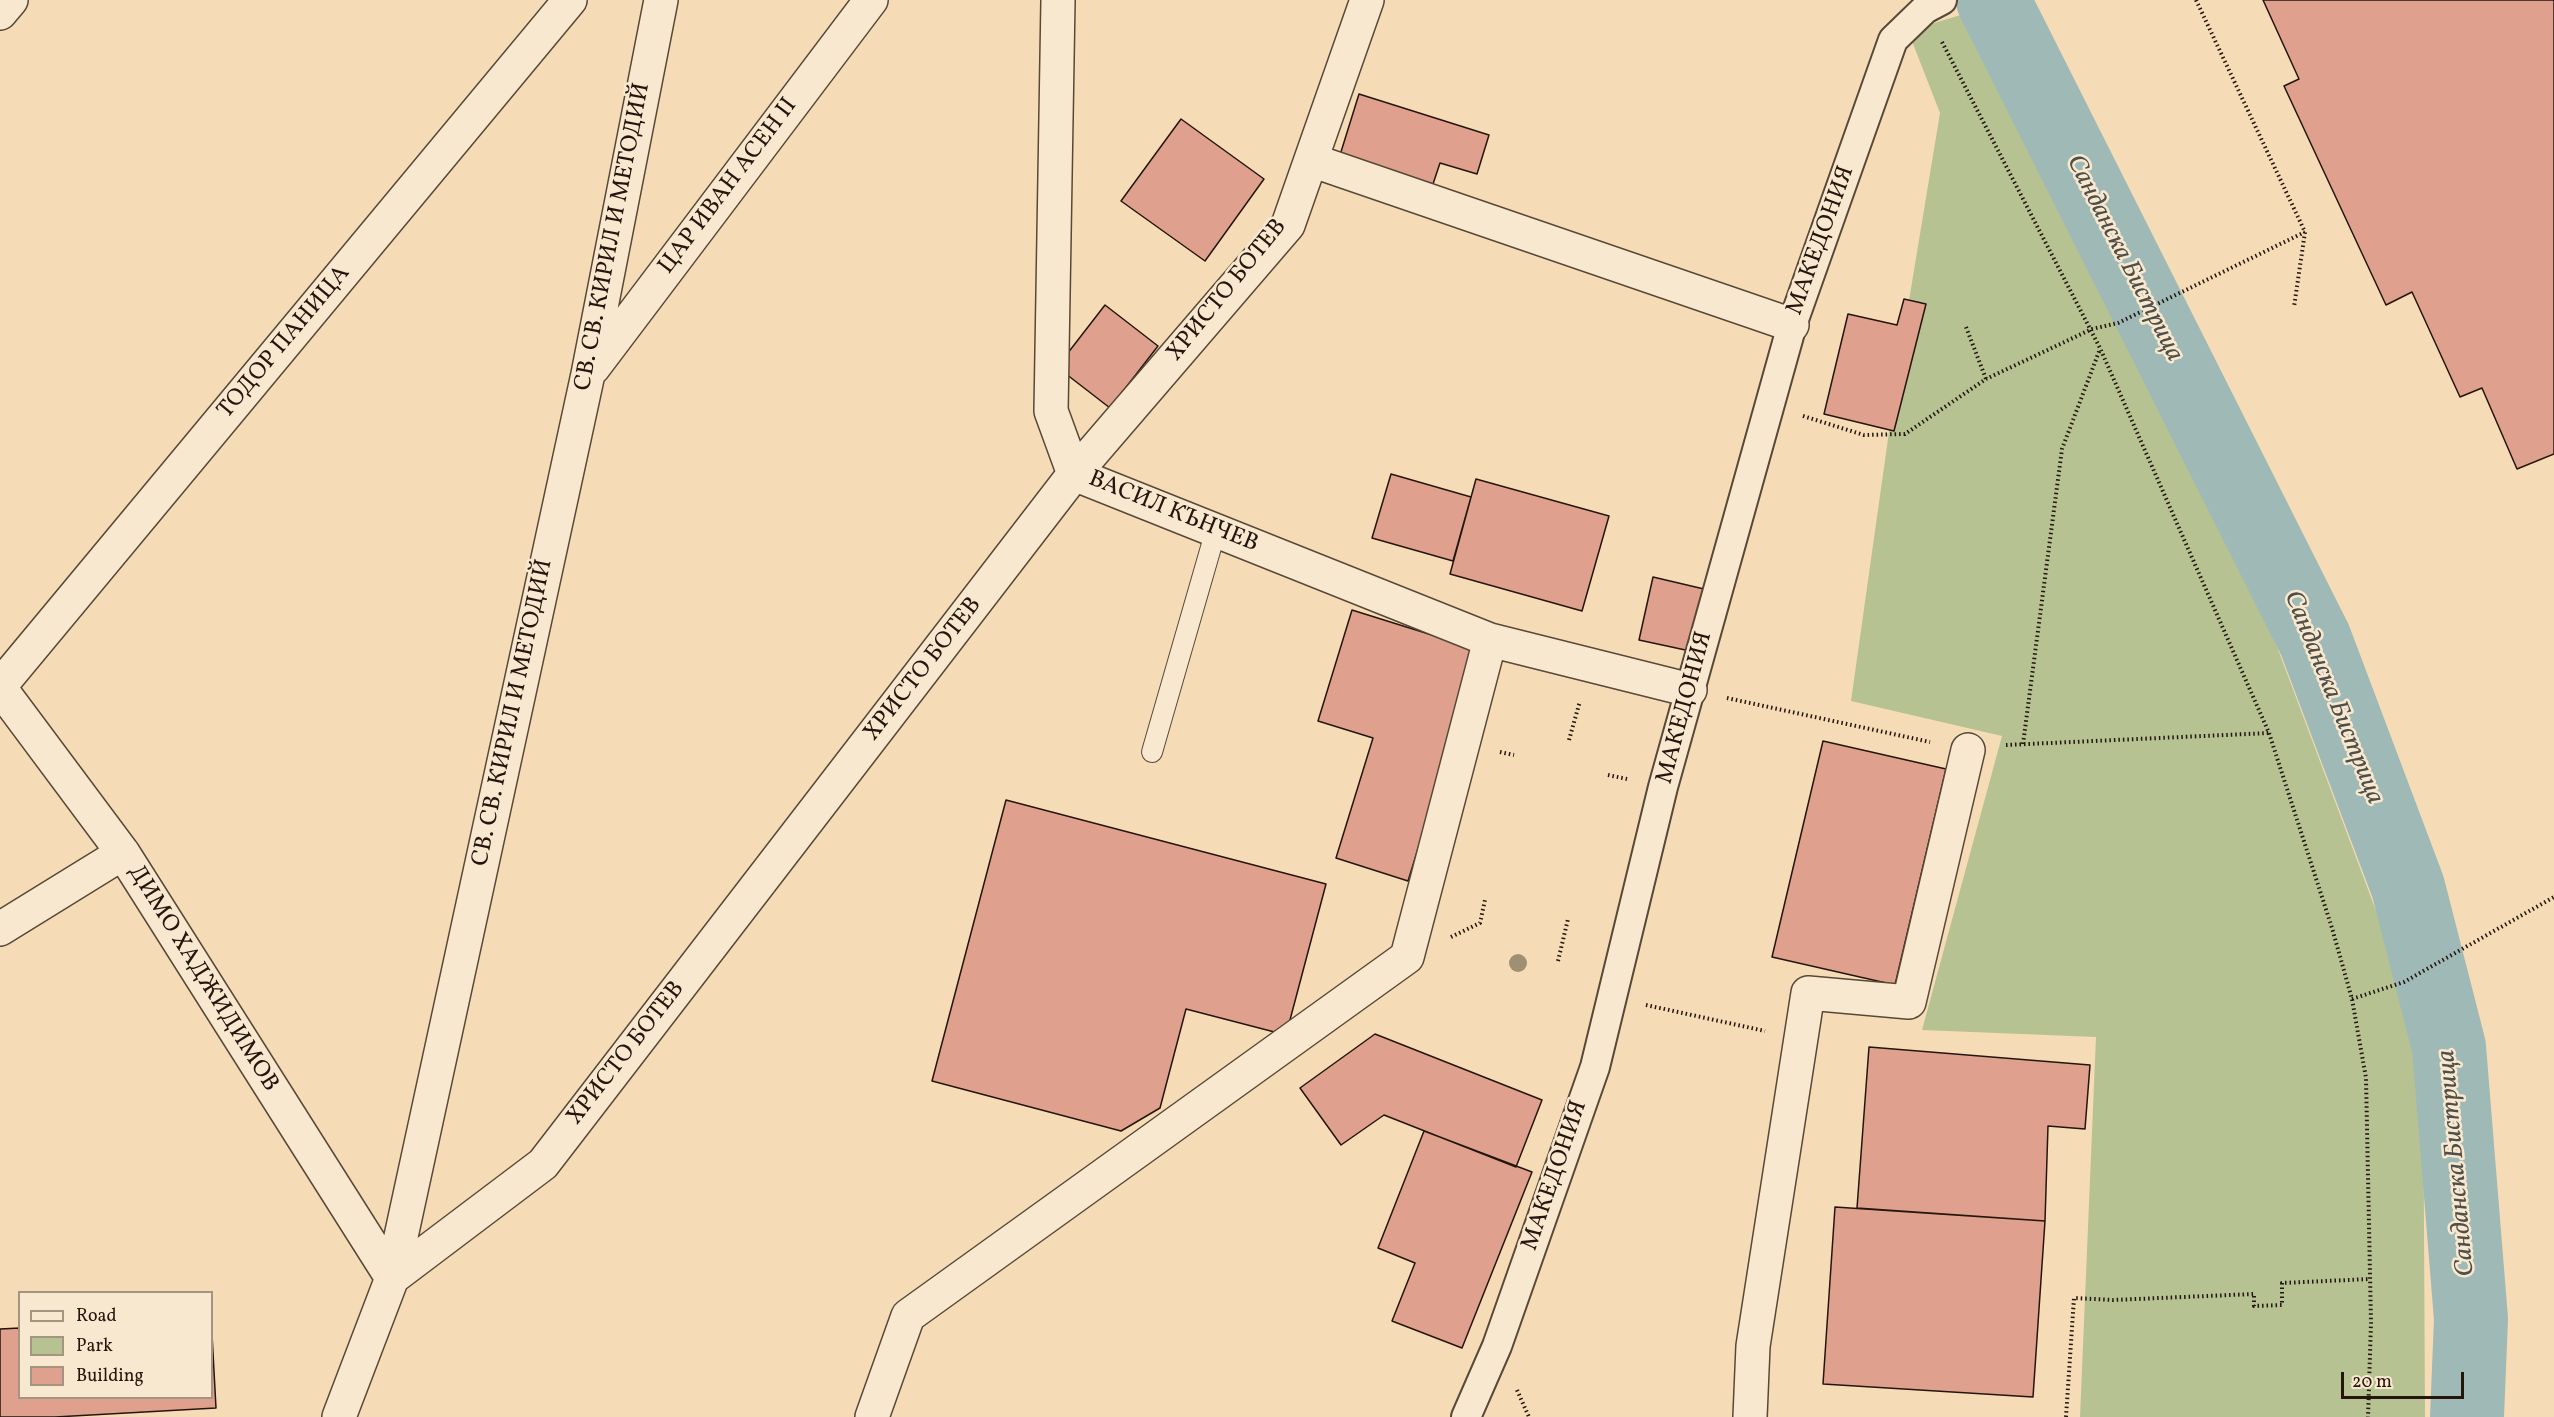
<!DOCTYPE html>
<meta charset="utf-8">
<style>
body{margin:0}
#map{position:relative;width:2554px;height:1417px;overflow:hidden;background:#f6dcb6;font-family:Vollkorn,serif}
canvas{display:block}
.legend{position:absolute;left:18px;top:1291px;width:195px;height:108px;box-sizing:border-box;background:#f9e8d0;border:2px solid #a49482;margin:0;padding:8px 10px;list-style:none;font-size:18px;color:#24160d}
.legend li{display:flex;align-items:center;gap:12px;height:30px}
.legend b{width:30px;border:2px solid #a49482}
.scale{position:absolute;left:2341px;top:1372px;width:123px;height:27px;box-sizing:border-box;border:3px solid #24160d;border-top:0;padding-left:8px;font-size:18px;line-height:21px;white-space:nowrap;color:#24160d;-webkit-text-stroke:4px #f9e8d0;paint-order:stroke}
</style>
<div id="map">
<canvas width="2554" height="1417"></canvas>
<ul class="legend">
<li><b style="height:8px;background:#f9e8d0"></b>Road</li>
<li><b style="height:16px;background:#b7c292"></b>Park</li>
<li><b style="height:16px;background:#dfa08d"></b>Building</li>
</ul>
<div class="scale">20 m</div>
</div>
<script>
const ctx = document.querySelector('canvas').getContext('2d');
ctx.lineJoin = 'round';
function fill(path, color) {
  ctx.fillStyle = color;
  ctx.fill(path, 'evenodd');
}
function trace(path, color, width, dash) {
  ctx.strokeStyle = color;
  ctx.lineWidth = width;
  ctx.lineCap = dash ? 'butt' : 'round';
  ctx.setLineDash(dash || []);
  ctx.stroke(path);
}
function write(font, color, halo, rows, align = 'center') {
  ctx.font = font + ' Vollkorn,serif';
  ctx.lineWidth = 5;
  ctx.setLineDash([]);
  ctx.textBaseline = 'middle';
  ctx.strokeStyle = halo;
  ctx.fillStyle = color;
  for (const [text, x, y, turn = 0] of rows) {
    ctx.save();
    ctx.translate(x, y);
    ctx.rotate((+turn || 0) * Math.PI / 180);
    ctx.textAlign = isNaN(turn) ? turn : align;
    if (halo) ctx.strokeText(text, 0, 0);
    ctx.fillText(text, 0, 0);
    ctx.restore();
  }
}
const green = new Path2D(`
 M 1977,10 L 2195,428 L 2423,1036 L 2425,1417 L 2080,1417 L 2096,1037 L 1922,1030 L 2002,736 L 1851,701 L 1899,361 L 1940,113 L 1908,31 Z`);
const river = new Path2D(`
 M 1993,0 L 2315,640 L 2408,887 L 2449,1047 L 2471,1319 L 2467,1417`);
const building = new Path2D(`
 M 2263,0 L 2554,0 L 2554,454 L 2517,469 L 2482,388 L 2460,397 L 2412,292 L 2386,305 L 2284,86 L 2299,79 Z
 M 1359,94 L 1489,135 L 1477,174 L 1440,163 L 1433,184 L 1340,155 Z
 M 1181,119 L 1264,179 L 1205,261 L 1121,201 Z
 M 1904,299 L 1926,304 L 1894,431 L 1824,414 L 1848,314 L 1897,325 Z
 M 1105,305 L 1158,346 L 1110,408 L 1057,367 Z
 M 1391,474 L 1471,497 L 1453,561 L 1372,538 Z
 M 1476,479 L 1609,516 L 1582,611 L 1450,574 Z
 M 1653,577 L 1704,589 L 1690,651 L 1639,640 Z
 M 1352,610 L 1480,650 L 1408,881 L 1336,858 L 1373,738 L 1318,721 Z
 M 1823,741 L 1946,769 L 1895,985 L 1772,957 Z
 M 1006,800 L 1326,884 L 1286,1035 L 1186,1009 L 1160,1108 L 1121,1131 L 932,1081 Z
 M 1375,1034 L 1542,1100 L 1516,1167 L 1384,1115 L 1341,1145 L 1300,1088 Z
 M 1869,1047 L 2090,1065 L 2085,1129 L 2048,1126 L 2045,1221 L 1857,1208 Z
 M 1424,1131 L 1532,1172 L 1462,1348 L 1392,1321 L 1415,1263 L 1378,1248 Z
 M 1835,1207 L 2045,1221 L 2033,1397 L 1823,1384 Z
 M 20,1328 L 20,1398 L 212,1398 L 212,1334 L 216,1408 L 55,1417 L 0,1417 L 0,1329 Z`);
const path = new Path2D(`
 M 2196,0 L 2305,232 L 2294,307
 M 1942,42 L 2100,348 L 2269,733 L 2332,928 L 2352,999 L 2366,1078 L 2371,1323 L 2368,1417
 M 1966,327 L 1986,379
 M 1803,416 L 1864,435 L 1905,434 L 1986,379 L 2092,329 L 2118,323 L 2305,232
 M 1727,698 L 1930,742
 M 1569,740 L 1580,701
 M 2023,744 L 2062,449 L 2100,349
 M 2006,745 L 2269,733
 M 1500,752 L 1514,755
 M 1608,775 L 1627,779
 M 1451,937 L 1480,923 L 1485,900
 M 1558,961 L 1568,919
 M 2352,999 L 2404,982 L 2554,897
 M 1646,1005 L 1765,1031
 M 1517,1390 L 1529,1417
 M 2066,1417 L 2074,1298 L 2113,1300 L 2254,1294 L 2254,1306 L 2282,1305 L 2282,1283 L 2370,1279`);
const service = new Path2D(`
 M 1152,752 L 1216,530`);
const pedestrian = new Path2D(`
 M 1466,1417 L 1497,1346 L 1595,1067 L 1663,787 L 1792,325 L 1893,40 L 1925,9 L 1942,0`);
const minor = new Path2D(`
 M 1058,0 L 1051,411 L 1074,474 L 1490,640 L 1690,690
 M 0,13 L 11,0
 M 1311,160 L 1792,325
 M 593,368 L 871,0
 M 0,686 L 570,0
 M 0,688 L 123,853 L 392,1278 L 543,1164 L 1074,474 L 1288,225 L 1367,0
 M 0,929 L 123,853
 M 339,1417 L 392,1278 L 588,374 L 661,0
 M 872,1417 L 908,1316 L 1407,957 L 1490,640
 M 1750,1417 L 1753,1346 L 1808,993 L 1909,1002 L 1968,750`);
const trees = [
 [1518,963]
];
const streetNames = [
 ["ЦАР ИВАН АСЕН II",729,187,-53],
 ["СВ. СВ. КИРИЛ И МЕТОДИЙ",614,237,-79],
 ["МАКЕДОНИЯ",1822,241,-70],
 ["ХРИСТО БОТЕВ",1228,291,-51],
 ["ТОДОР ПАНИЦА",285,343,-50],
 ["ВАСИЛ КЪНЧЕВ",1173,513,22],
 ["ХРИСТО БОТЕВ",924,670,-52],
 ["МАКЕДОНИЯ",1686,708,-75],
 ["СВ. СВ. КИРИЛ И МЕТОДИЙ",514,713,-78],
 ["ДИМО ХАДЖИДИМОВ",202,979,58],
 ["ХРИСТО БОТЕВ",627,1054,-52],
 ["МАКЕДОНИЯ",1556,1176,-71]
];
const waterNames = [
 ["Санданска Бистрица",2123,259,63],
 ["Санданска Бистрица",2332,698,68],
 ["Санданска Бистрица",2458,1163,-95]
];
fill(green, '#b7c292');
trace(river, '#9fbab6', 74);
fill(building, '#dfa08d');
trace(building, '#24160d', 1.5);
trace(service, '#584837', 22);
trace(pedestrian, '#584837', 32);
trace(minor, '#584837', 36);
trace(path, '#24160d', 4, [1.5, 3]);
trace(service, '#f9e8d0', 20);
trace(pedestrian, '#f9e8d0', 28);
trace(minor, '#f9e8d0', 33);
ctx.fillStyle = '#9f9073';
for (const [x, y] of trees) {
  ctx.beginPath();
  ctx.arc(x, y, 9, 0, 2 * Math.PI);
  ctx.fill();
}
write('24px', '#24160d', '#f9e8d0', streetNames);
write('italic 26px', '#4f4f48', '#f9e8d0', waterNames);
</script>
